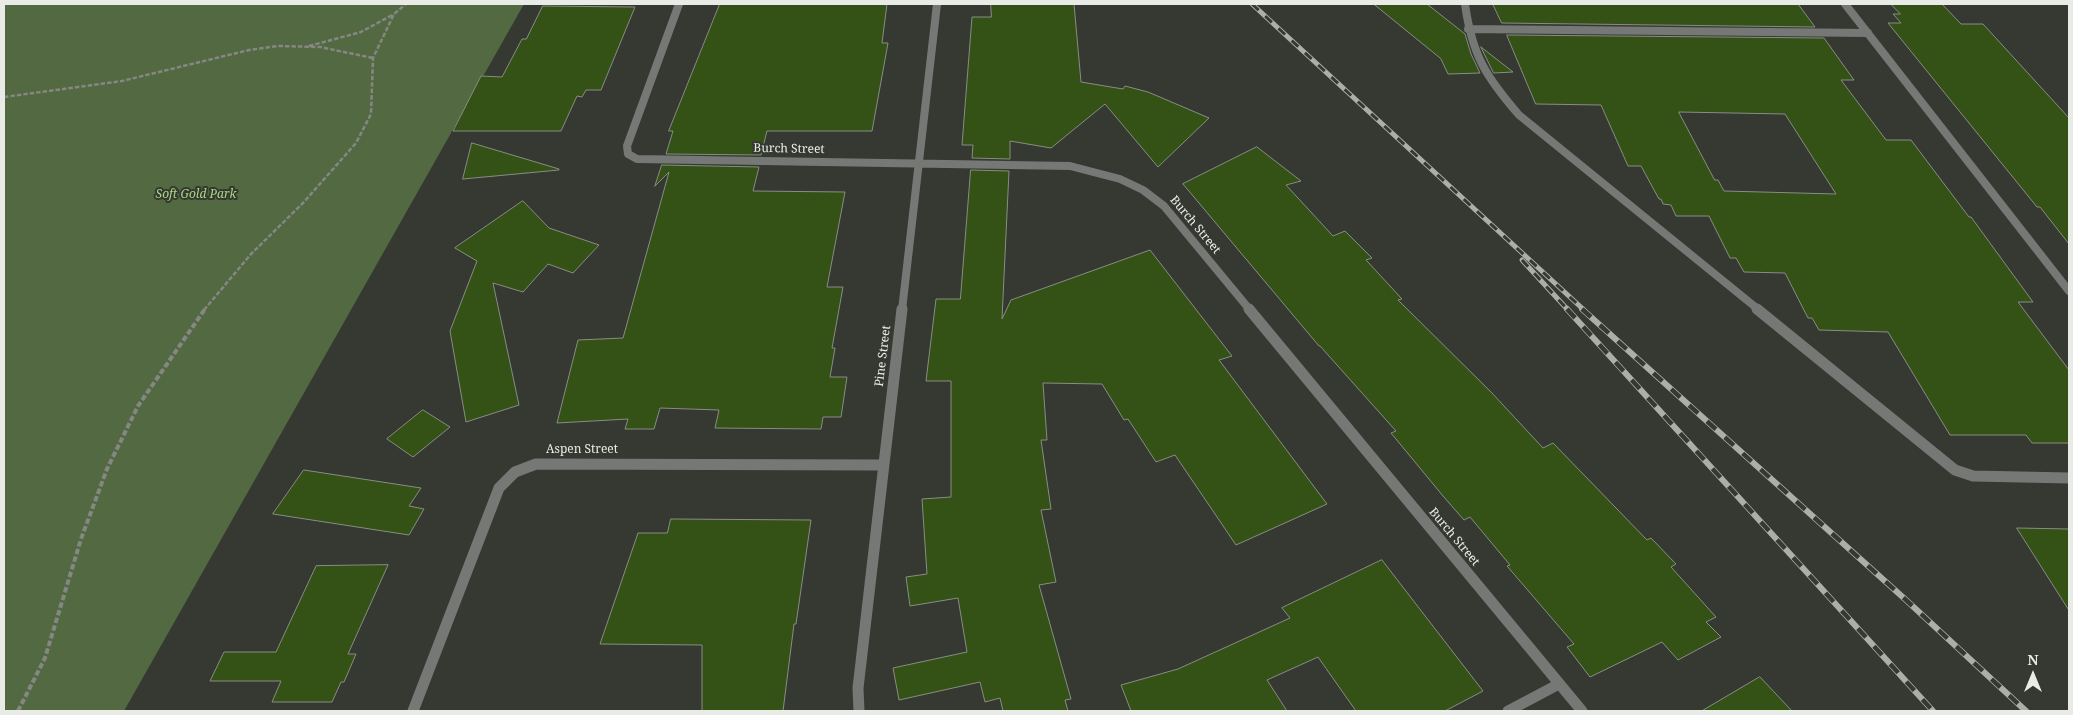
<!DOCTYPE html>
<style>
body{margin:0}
#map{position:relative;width:2073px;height:715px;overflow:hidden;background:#353932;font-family:"Noto Serif",serif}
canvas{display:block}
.frame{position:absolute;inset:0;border:5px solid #e9ebe7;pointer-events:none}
.north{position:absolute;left:2008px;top:650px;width:50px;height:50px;-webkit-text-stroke:4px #353932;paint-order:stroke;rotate:0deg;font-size:14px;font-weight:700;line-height:20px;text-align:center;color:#e9ebe7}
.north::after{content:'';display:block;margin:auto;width:18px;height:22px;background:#e9ebe7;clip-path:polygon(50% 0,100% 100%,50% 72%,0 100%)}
</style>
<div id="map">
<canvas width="2073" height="715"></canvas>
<div class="frame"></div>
<div class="north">N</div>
</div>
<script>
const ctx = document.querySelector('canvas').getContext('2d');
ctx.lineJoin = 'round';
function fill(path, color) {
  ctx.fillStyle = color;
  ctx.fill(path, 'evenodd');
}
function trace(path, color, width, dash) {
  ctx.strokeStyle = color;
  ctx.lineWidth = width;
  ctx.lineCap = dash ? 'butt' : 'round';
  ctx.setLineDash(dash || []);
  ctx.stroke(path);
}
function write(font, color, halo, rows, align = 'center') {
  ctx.font = font + ' "Noto Serif",serif';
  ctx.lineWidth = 4;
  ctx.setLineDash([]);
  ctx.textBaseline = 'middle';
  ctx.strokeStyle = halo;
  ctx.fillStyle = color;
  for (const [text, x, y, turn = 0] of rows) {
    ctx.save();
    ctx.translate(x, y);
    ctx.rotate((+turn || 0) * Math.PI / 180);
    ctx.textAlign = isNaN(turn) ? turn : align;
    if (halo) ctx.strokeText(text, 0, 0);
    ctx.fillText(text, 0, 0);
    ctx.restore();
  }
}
const green = new Path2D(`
 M 4,4 L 524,4 L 124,711 L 4,711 Z`);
const building = new Path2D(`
 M 720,4 L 887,4 L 882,43 L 888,43 L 872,131 L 767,131 L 761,155 L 666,154 L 673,131 L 669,131 Z
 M 991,4 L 1074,4 L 1081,82 L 1123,89 L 1125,86 L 1148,92 L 1209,118 L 1158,167 L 1105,104 L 1051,148 L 1010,141 L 1010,159 L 972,158 L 973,145 L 962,145 L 972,17 L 991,17 Z
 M 1374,4 L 1427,4 L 1465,34 L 1471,54 L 1480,73 L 1448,74 L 1441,59 Z
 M 1493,4 L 1798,4 L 1815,27 L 1502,23 Z
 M 1891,4 L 1942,4 L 1961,24 L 1983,24 L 2069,118 L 2069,244 L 2040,207 L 2037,207 L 1888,23 L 1901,23 L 1893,14 L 1900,14 Z
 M 543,6 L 635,7 L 601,90 L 586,90 L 582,97 L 577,96 L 561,131 L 453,131 L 481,76 L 502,77 L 522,39 L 526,39 Z
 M 1507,35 L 1824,38 L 1854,80 L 1841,80 L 1886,140 L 1911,140 L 1969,217 L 1971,217 L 2033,302 L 2018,302 L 2069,370 L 2069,443 L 2032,443 L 2026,435 L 1950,435 L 1888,332 L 1819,330 L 1812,318 L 1808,318 L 1785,273 L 1744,272 L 1736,258 L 1730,258 L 1709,216 L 1676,216 L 1671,205 L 1663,204 L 1661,199 L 1659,199 L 1641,166 L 1628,166 L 1601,105 L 1536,104 ZM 1679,112 L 1785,114 L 1836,194 L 1724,191 L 1718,180 L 1715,180 Z
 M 1481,47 L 1513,72 L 1494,73 Z
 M 472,143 L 559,169 L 559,170 L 463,179 Z
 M 1257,147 L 1301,181 L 1286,185 L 1333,236 L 1345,231 L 1372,258 L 1366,260 L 1402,299 L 1398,300 L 1491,392 L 1543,448 L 1553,443 L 1647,540 L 1651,538 L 1676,564 L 1671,567 L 1716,617 L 1706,622 L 1721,637 L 1678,660 L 1662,642 L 1590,677 L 1567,647 L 1574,644 L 1507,566 L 1510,565 L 1470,517 L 1464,520 L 1443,496 L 1391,433 L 1396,431 L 1320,346 L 1319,346 L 1183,184 Z
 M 662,165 L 759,167 L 753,191 L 845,192 L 827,287 L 843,287 L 832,348 L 835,348 L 830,377 L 847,377 L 841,417 L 823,417 L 821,429 L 715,428 L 719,410 L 660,408 L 654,429 L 625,429 L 628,419 L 557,423 L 578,340 L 623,338 L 669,172 L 655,186 Z
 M 971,170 L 1009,171 L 1002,319 L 1011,300 L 1150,250 L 1232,356 L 1219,360 L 1327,504 L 1236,545 L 1175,455 L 1156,462 L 1128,419 L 1124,420 L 1102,384 L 1043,383 L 1047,440 L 1041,440 L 1051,509 L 1041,510 L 1056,582 L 1039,585 L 1071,699 L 1065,700 L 1068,711 L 1003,711 L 1000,698 L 985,702 L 980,682 L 899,700 L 893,668 L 967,652 L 958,598 L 910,606 L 906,577 L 927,574 L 922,499 L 951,497 L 951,381 L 926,381 L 936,299 L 960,299 Z
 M 523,201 L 549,228 L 599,245 L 573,273 L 548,264 L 523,292 L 493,283 L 519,405 L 466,422 L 450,331 L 477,261 L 455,248 Z
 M 423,410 L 450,427 L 413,457 L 387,439 Z
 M 304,470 L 421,488 L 409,506 L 424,509 L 409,535 L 273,514 Z
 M 671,519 L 811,520 L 796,624 L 794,624 L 783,711 L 702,711 L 702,645 L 600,644 L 638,533 L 667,533 Z
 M 2017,528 L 2069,529 L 2069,610 Z
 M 1382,560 L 1483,691 L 1445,711 L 1356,711 L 1318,657 L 1267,680 L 1287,711 L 1131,711 L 1121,685 L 1178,669 L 1290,618 L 1282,608 Z
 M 388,565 L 348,654 L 356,654 L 344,682 L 341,682 L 332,702 L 272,702 L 281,681 L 210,681 L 224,652 L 276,652 L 316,566 Z
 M 1760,677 L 1792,711 L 1702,711 Z`);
const pathFar1 = new Path2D(`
 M 309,46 L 361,32 L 394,14
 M 4,97 L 122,81 L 249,50 L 278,46 L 320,47 L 373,58
 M 204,310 L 251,254 L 303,203 L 356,143 L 371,114 L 373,58 L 394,14 L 406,4`);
const path = new Path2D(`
 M 18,711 L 45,658 L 81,539 L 107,469 L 138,406 L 205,309`);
const minorFar1 = new Path2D(`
 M 679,4 L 627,146 L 628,154 L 637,159 L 1070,166 L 1120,179 L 1143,190 L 1164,206 L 1250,310
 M 1465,4 C 1472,55 1486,77 1519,115 L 1759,310
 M 1845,4 L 2069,291
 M 1468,29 L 1868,33
 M 902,310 L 937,4`);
const minor = new Path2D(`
 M 1249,309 L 1582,711
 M 1757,309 L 1955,470 L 1973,476 L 2069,478
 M 413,711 L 499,488 L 515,472 L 536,464 L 883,465
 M 859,711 L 858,688 L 902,309
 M 1508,711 L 1559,684`);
const railFar1 = new Path2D(`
 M 1252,4 L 1584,310
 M 1522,260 L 1568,310`);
const rail = new Path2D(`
 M 1567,309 L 1933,711
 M 1582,309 L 1906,600 L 2026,711`);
const streetNames = [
 ["Burch Street",789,149,1],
 ["Burch Street",1195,225,50],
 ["Pine Street",883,356,-83],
 ["Aspen Street",582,450],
 ["Burch Street",1454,537,50]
];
const parkNames = [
 ["Soft Gold Park",196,195]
];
fill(green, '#536941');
fill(building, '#345116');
trace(building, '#888d85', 1);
trace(pathFar1, '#848782', 2.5, [4.5, 2]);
trace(path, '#848782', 4, [5.5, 2.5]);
trace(minorFar1, '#767875', 8);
trace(minor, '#767875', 11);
trace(railFar1, '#acaea9', 5);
trace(rail, '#acaea9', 6);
trace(railFar1, '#353932', 3, [9]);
trace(rail, '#353932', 4.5, [12]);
write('12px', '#e9ebe7', '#353932', streetNames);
write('italic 12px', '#a9d882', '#353932', parkNames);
</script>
